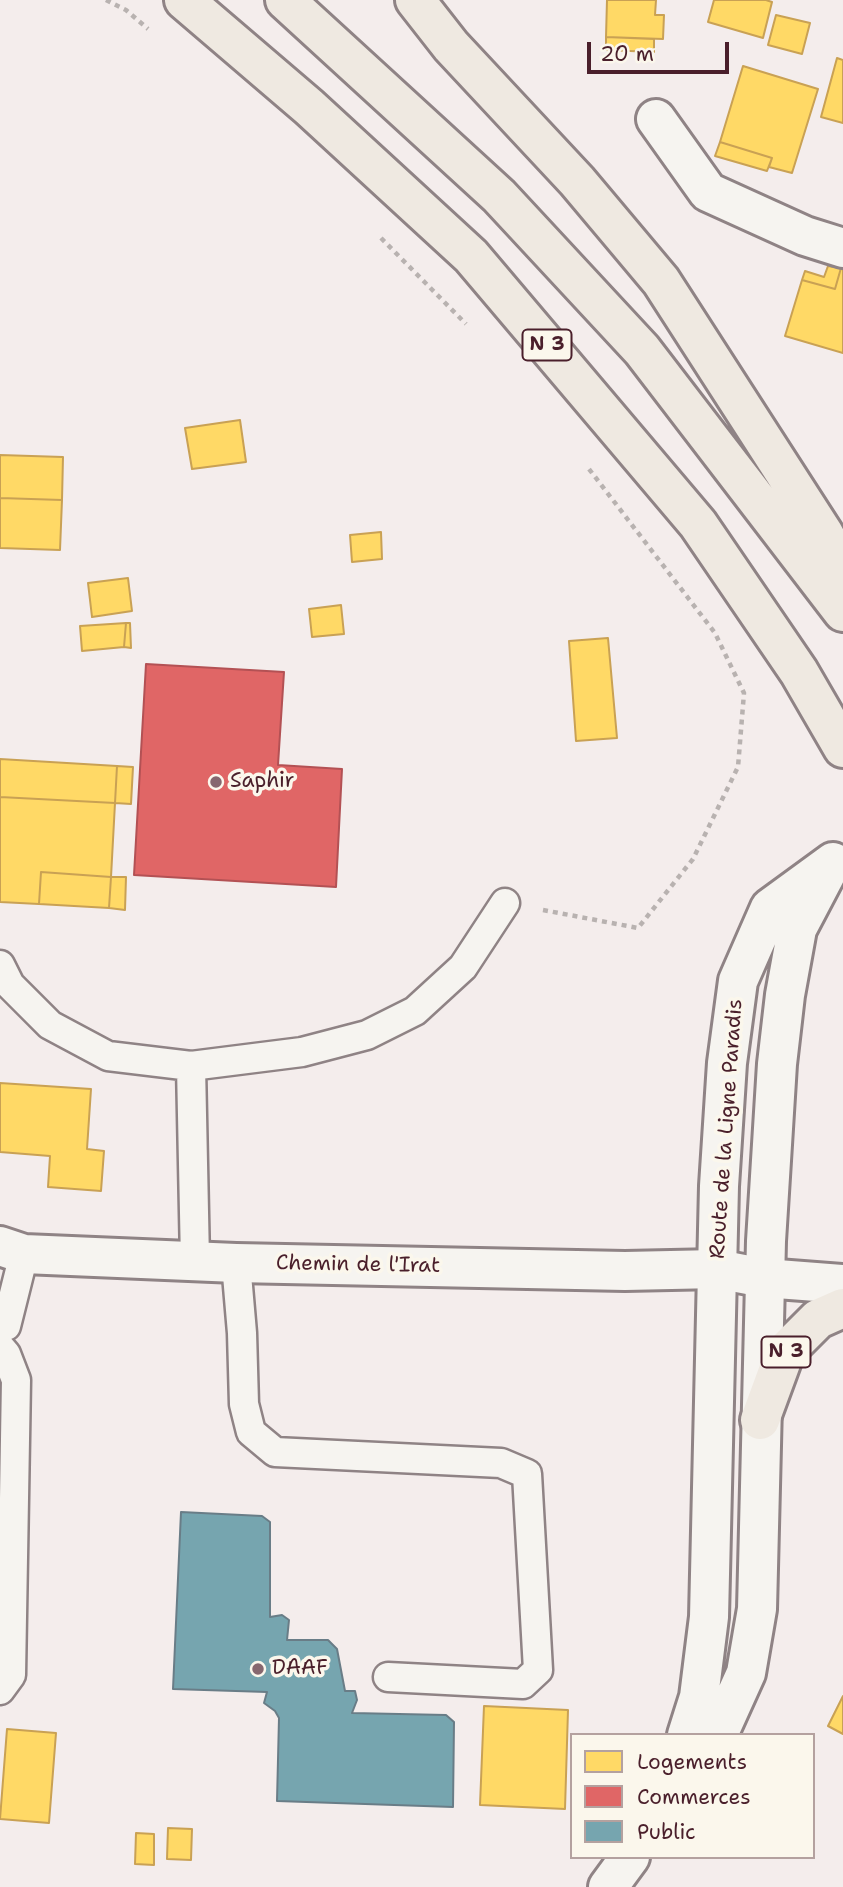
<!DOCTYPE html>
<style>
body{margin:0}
#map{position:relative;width:843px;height:1887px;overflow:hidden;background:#f4edec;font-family:"Shantell Sans",sans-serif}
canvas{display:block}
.legend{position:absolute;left:570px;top:1733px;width:245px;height:126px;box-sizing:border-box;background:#fbf7ec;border:2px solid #b4a19f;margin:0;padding:9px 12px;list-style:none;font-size:21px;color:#4a1f2b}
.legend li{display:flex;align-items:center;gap:14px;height:35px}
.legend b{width:35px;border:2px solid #b4a19f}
.scale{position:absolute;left:587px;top:42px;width:142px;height:32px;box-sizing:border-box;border:4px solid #4a1f2b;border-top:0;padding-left:9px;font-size:21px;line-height:24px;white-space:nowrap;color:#4a1f2b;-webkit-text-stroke:5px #fbf7ec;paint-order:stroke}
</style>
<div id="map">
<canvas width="843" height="1887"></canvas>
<ul class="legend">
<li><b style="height:19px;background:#ffd966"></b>Logements</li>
<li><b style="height:19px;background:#e06666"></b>Commerces</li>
<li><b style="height:19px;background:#76a5af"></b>Public</li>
</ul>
<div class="scale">20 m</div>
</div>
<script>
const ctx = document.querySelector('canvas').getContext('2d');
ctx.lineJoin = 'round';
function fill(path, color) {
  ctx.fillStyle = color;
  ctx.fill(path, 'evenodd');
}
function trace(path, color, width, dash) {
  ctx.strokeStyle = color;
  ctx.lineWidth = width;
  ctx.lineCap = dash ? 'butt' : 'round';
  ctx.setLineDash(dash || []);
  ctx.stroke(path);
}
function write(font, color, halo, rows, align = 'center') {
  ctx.font = font + ' "Shantell Sans",sans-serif';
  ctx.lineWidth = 7;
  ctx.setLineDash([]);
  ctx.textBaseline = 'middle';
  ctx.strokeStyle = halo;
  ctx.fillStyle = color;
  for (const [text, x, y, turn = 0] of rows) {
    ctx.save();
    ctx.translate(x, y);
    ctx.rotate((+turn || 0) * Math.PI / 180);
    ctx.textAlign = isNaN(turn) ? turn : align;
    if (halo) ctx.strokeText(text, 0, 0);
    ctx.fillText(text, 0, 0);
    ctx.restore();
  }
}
const homes = new Path2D(`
 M 607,0 L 656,0 L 655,15 L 664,15 L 663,39 L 606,37 Z
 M 714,0 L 766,0 L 772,2 L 763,38 L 708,22 Z
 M 776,15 L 810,23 L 802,54 L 768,45 Z
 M 606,37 L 654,39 L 654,52 L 606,50 Z
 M 837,58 L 843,60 L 843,123 L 821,117 Z
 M 743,66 L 818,89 L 792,173 L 769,167 L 772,158 L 720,142 Z
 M 720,142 L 772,158 L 767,171 L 715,156 Z
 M 828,266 L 841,268 L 835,289 L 802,280 L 805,271 L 824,277 Z
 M 841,268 L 843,269 L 843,353 L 785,336 L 802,280 L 835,289 Z
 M 240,420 L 246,462 L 192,469 L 185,428 Z
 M 0,455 L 63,457 L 62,500 L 0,498 Z
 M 0,498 L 62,500 L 60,550 L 0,548 Z
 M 381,532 L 382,559 L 352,562 L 350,535 Z
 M 128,578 L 132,611 L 92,617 L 88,583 Z
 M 341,605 L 344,634 L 312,637 L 309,609 Z
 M 126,623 L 130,623 L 131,648 L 124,647 Z
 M 126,623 L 124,647 L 82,651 L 80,626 Z
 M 608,638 L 617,738 L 576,741 L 569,641 Z
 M 0,759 L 117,766 L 115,803 L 0,797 Z
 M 117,766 L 133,767 L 131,804 L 115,803 Z
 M 0,797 L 115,803 L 111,877 L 41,872 L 39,904 L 0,902 Z
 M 41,872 L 111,877 L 109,908 L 39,904 Z
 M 111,877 L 126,877 L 125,910 L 109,908 Z
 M 0,1083 L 91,1089 L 87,1149 L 104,1151 L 101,1191 L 48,1187 L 50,1156 L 0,1152 Z
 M 843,1696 L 843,1734 L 828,1726 Z
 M 484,1706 L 568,1710 L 565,1809 L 480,1805 Z
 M 7,1729 L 56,1733 L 49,1823 L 0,1819 Z
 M 168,1828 L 192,1829 L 191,1860 L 167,1859 Z
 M 136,1833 L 154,1834 L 154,1865 L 135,1864 Z`);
const shops = new Path2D(`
 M 146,664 L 284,672 L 278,765 L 342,769 L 336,887 L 134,875 Z`);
const public = new Path2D(`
 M 181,1512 L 262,1516 L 270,1522 L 270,1617 L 282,1615 L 289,1620 L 287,1640 L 328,1640 L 337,1649 L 345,1691 L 355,1691 L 357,1700 L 352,1713 L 446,1715 L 454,1722 L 453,1807 L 277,1801 L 279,1718 L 275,1711 L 264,1703 L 267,1692 L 173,1689 Z`);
const path = new Path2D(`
 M 106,0 L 126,10 L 148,29
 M 381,238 L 466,324
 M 543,910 L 638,928 L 693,859 L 738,767 L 744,693 L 715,633 L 589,469`);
const lane = new Path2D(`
 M 0,965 L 10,985 L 50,1025 L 108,1056 L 191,1066 L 195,1261
 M 191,1066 L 302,1052 L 367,1035 L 415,1011 L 463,967 L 505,903
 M 236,1263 L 242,1333 L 244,1404 L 251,1432 L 275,1452 L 501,1463 L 527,1474 L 538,1670 L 523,1684 L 388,1677
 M 0,1325 L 6,1326 L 24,1254
 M 0,1347 L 6,1354 L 16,1380 L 11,1675 L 0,1690`);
const street = new Path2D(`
 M 656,119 L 708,192 L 805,236 L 843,248
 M 0,1246 L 24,1254 L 236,1263 L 625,1271 L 717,1269 L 764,1278 L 843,1284`);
const secondary = new Path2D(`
 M 687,1735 L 699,1697 L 709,1617 L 719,1186 L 727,1063 L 738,981 L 770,908 L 833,862
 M 718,1735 L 746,1673 L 757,1609 L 766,1241 L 777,1064 L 785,995 L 797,929 L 828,870
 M 608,1887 L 630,1857`);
const highway = new Path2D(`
 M 184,0 L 309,107 L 471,256 L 698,524 L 799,672 L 843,748
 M 285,0 L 499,196 L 642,350 L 843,612
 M 415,0 L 451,46 L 577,181 L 661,281 L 824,534 L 843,570
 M 760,1420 L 785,1352 L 818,1319 L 843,1308`);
const markers = [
 [216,782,7,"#86676f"],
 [258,1669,7,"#86676f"]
];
const shields = [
 [547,345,49],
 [786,1352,49]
];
const shieldNames = [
 ["N 3",547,345],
 ["N 3",786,1352]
];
const poiNames = [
 ["Saphir",230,782],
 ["DAAF",272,1669]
];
const streetNames = [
 ["Route de la Ligne Paradis",727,1129,-86],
 ["Chemin de l'Irat",358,1265,1]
];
fill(homes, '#ffd966');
trace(homes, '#c9a154', 2);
fill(shops, '#e06666');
trace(shops, '#b35154', 2);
fill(public, '#76a5af');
trace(public, '#697d87', 2);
trace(lane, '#8f8385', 33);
trace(street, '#8f8385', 44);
trace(secondary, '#8f8385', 44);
trace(highway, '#8f8385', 44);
trace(path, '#b8b2b0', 4.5, [5, 5]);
trace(lane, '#f6f4f0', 28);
trace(street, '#f6f4f0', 38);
trace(secondary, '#f6f4f0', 38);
trace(highway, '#efe9e1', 38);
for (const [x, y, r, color] of markers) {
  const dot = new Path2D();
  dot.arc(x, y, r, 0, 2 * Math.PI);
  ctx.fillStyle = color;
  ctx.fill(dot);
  trace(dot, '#fbf7ec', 2.5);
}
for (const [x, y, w] of shields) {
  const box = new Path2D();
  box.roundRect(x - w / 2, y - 15.5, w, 31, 5);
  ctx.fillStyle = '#fbf7ec';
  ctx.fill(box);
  trace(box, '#4a1f2b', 2);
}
write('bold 19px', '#4a1f2b', null, shieldNames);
write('21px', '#4a1f2b', '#fbf7ec', poiNames, 'left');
write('21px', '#4a1f2b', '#fbf7ec', streetNames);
</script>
